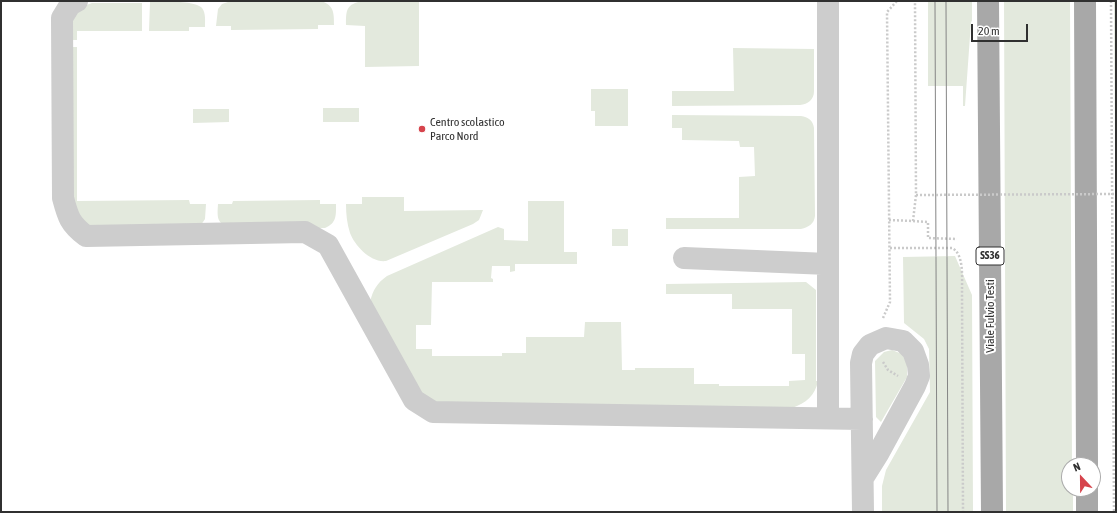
<!DOCTYPE html>
<style>
body{margin:0}
#map{position:relative;width:1117px;height:513px;overflow:hidden;background:#fff;font-family:"Asap Condensed",sans-serif}
canvas{display:block}
.frame{position:absolute;inset:0;border:2px solid #303030;pointer-events:none}
.north{position:absolute;left:1061px;top:457px;width:40px;height:40px;box-sizing:border-box;background:#fff;border:1px solid #acacac;border-radius:50%;rotate:338deg;font-size:11px;font-weight:700;line-height:16px;text-align:center;color:#303030}
.north::after{content:'';display:block;margin:auto;width:14px;height:18px;background:#d6444c;clip-path:polygon(50% 0,100% 100%,50% 72%,0 100%)}
.scale{position:absolute;left:971px;top:24px;width:57px;height:18px;box-sizing:border-box;border:2px solid #303030;border-top:0;padding-left:5px;font-size:12px;line-height:14px;white-space:nowrap;color:#303030;-webkit-text-stroke:3px #fff;paint-order:stroke}
</style>
<div id="map">
<canvas width="1117" height="513"></canvas>
<div class="frame"></div>
<div class="north">N</div>
<div class="scale">20 m</div>
</div>
<script>
const ctx = document.querySelector('canvas').getContext('2d');
ctx.lineJoin = 'round';
function fill(path, color) {
  ctx.fillStyle = color;
  ctx.fill(path, 'evenodd');
}
function trace(path, color, width, dash) {
  ctx.strokeStyle = color;
  ctx.lineWidth = width;
  ctx.lineCap = dash ? 'butt' : 'round';
  ctx.setLineDash(dash || []);
  ctx.stroke(path);
}
function write(font, color, halo, rows, align = 'center') {
  ctx.font = font + ' "Asap Condensed",sans-serif';
  ctx.lineWidth = 4;
  ctx.setLineDash([]);
  ctx.textBaseline = 'middle';
  ctx.strokeStyle = halo;
  ctx.fillStyle = color;
  for (const [text, x, y, turn = 0] of rows) {
    ctx.save();
    ctx.translate(x, y);
    ctx.rotate((+turn || 0) * Math.PI / 180);
    ctx.textAlign = isNaN(turn) ? turn : align;
    if (halo) ctx.strokeText(text, 0, 0);
    ctx.fillText(text, 0, 0);
    ctx.restore();
  }
}
const green = new Path2D(`
 M 321,1 C 334,5 334,13 334,25 L 318,25 L 318,29 L 231,30 L 231,26 L 216,26 L 218,9 L 222,4 L 228,2 Z
 M 363,1 L 419,1 L 419,66 L 365,67 L 365,26 L 346,25 C 346,10 346,4 363,1 Z
 M 928,1 L 972,1 L 972,21 L 971,22 L 965,106 L 963,106 L 963,86 L 928,86 Z
 M 1004,1 L 1070,1 L 1072,465 L 1069,465 L 1069,489 L 1073,489 L 1073,512 L 1006,512 Z
 M 1114,1 L 1116,1 L 1115,158 Z
 M 150,2 C 161,2 195,0 202,8 C 206,13 205,21 205,27 L 189,27 L 189,31 L 149,31 Z
 M 92,3 L 142,3 L 142,31 L 77,31 L 77,40 L 68,40 C 72,22 72,10 92,3 Z
 M 68,47 L 77,47 L 77,201 L 189,200 L 190,204 L 206,204 L 205,219 L 201,225 L 94,229 L 73,215 Z
 M 733,48 L 814,49 L 814,91 C 814,100 808,104 800,105 L 672,106 L 672,91 L 734,91 Z
 M 591,89 L 628,89 L 628,126 L 595,126 L 595,111 L 591,111 Z
 M 323,108 L 359,108 L 359,122 L 323,122 Z
 M 193,109 L 229,109 L 229,122 L 193,123 Z
 M 672,115 L 801,116 C 808,117 813,120 814,128 L 815,216 C 814,224 809,227 801,229 L 666,229 L 666,218 L 739,218 L 739,177 L 755,176 L 754,147 L 740,147 L 739,141 L 682,140 L 682,128 L 672,128 Z
 M 362,197 L 404,197 L 404,211 L 483,210 L 479,220 L 473,224 L 386,261 C 371,263 355,246 350,233 C 347,224 346,214 346,204 L 362,204 Z
 M 320,200 L 320,204 L 336,204 C 336,215 337,223 325,228 L 230,229 C 217,222 217,219 218,204 L 232,204 L 233,201 Z
 M 528,201 L 564,201 L 564,252 L 577,252 L 577,264 L 515,264 L 515,271 L 510,272 L 510,266 L 492,266 L 491,278 L 493,279 L 493,282 L 432,282 L 431,325 L 416,325 L 416,349 L 432,349 L 432,356 L 502,356 L 502,353 L 526,353 L 526,337 L 584,337 L 585,322 L 621,322 L 622,370 L 635,370 L 635,368 L 694,368 L 694,384 L 719,384 L 719,386 L 789,386 L 789,381 L 805,380 L 805,354 L 792,354 L 792,309 L 732,309 L 732,294 L 666,294 L 666,284 L 806,282 L 816,290 L 816,381 L 818,381 C 815,396 806,403 792,408 L 427,404 L 370,302 C 373,290 377,283 387,276 L 498,227 L 504,229 L 504,240 L 528,241 Z
 M 612,229 L 628,229 L 628,246 L 612,246 Z
 M 955,256 L 972,295 L 973,512 L 882,512 L 882,486 L 886,470 L 930,392 L 929,349 L 924,339 L 904,323 L 903,257 Z
 M 892,350 L 902,354 L 907,363 L 907,377 L 881,422 L 876,417 L 875,361 L 884,352 Z`);
const path = new Path2D(`
 M 1111,1 L 1114,512
 M 889,220 L 913,221 L 916,195 L 915,1
 M 913,221 L 928,222 L 928,238 L 957,239
 M 890,248 L 952,248 C 964,254 962,277 962,289 L 963,512
 M 883,318 L 890,302 L 887,12 L 897,1
 M 883,362 L 888,370 L 898,376`);
const minor = new Path2D(`
 M 77,1 L 70,5 L 62,18 L 63,198 C 68,217 70,224 86,236 L 305,232 L 328,245 L 414,400 L 433,412 L 862,419
 M 684,258 L 828,264
 M 828,418 L 828,1
 M 863,478 L 878,454 L 915,386 L 919,376 L 918,365 L 913,351 L 903,341 L 886,338 L 870,345 L 863,354 L 861,363 L 863,512`);
const major = new Path2D(`
 M 988,1 L 992,512
 M 1085,1 L 1087,465
 M 1087,489 L 1087,512`);
const tram = new Path2D(`
 M 935,1 L 937,512
 M 946,1 L 948,512`);
const pathBridge = new Path2D(`
 M 916,195 L 1116,194`);
const markers = [
 [422,129,4,"#d6444c"]
];
const shields = [
 [990,256,28]
];
const shieldNames = [
 ["SS36",990,256]
];
const poiNames = [
 ["Centro scolastico",430,122],
 ["Parco Nord",430,136]
];
const streetNames = [
 ["Viale Fulvio Testi",990,316,-90]
];
fill(green, '#e3e9dd');
trace(path, '#cacaca', 2.5, [2, 2]);
trace(minor, '#cdcdcd', 22);
trace(major, '#a8a8a8', 22);
trace(tram, '#858585', 1);
trace(pathBridge, '#cacaca', 2.5, [2, 2]);
for (const [x, y, r, color] of markers) {
  const dot = new Path2D();
  dot.arc(x, y, r, 0, 2 * Math.PI);
  ctx.fillStyle = color;
  ctx.fill(dot);
  trace(dot, '#fff', 1.5);
}
for (const [x, y, w] of shields) {
  const box = new Path2D();
  box.roundRect(x - w / 2, y - 9, w, 18, 3);
  ctx.fillStyle = '#fff';
  ctx.fill(box);
  trace(box, '#303030', 1);
}
write('bold 11px', '#303030', null, shieldNames);
write('12px', '#303030', '#fff', poiNames, 'left');
write('12px', '#303030', '#fff', streetNames);
</script>
